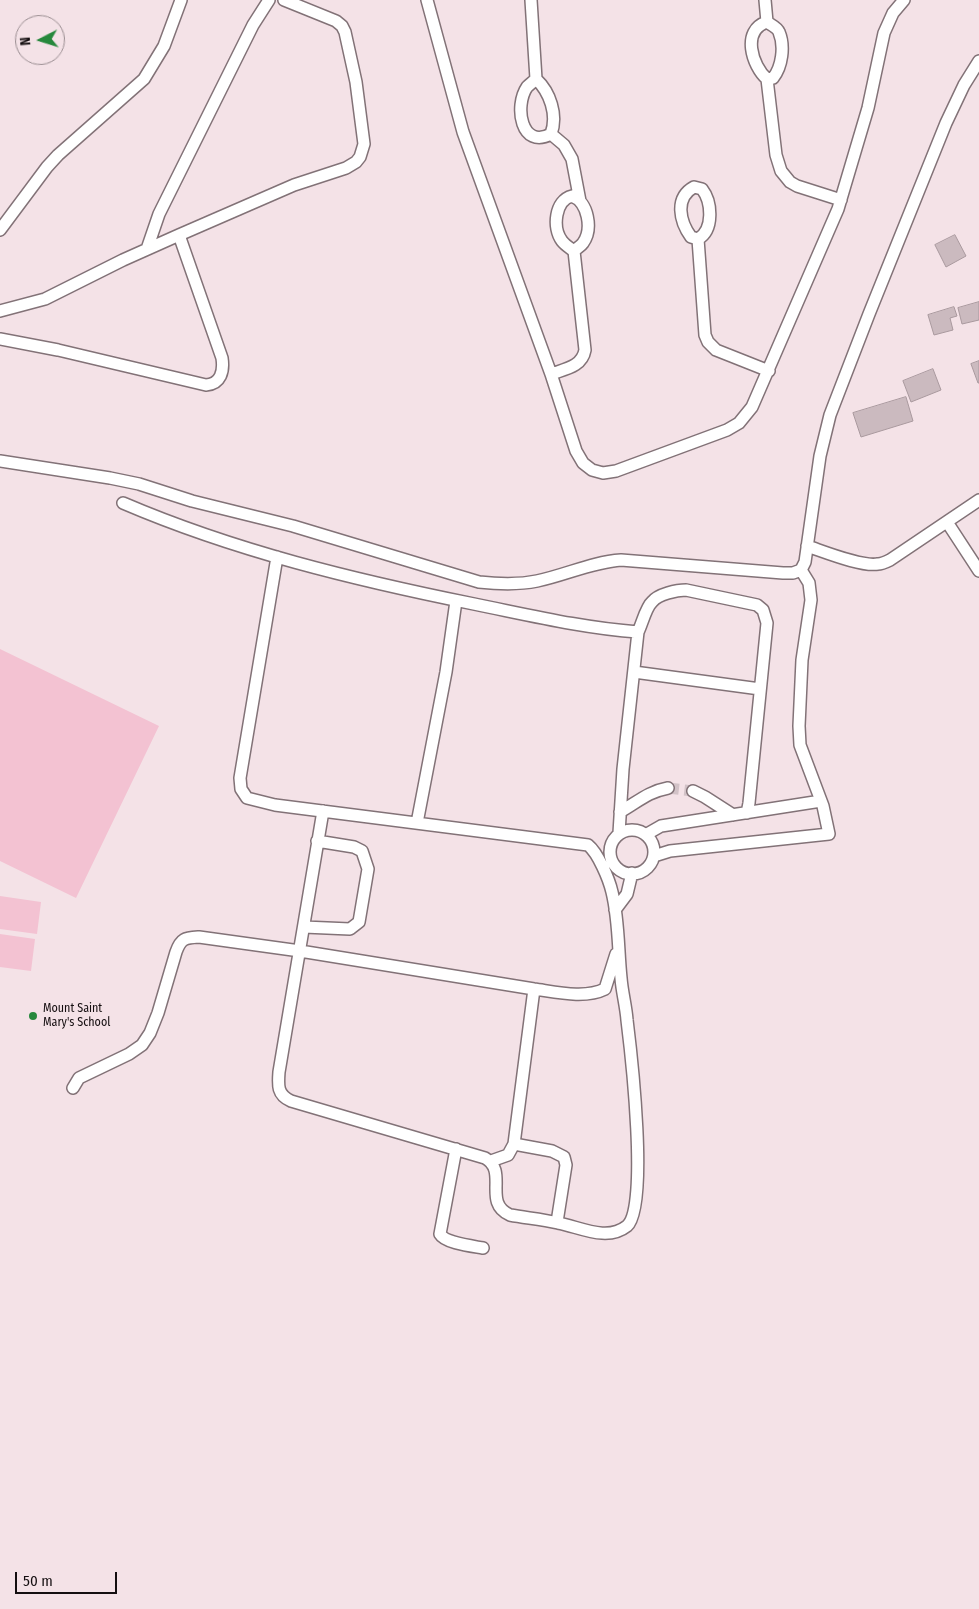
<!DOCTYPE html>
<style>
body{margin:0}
#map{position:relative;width:979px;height:1609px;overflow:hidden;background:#f4e2e7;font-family:"Fira Sans Condensed",sans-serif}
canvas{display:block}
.north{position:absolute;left:15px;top:15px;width:50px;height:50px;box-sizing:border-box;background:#f4e2e7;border:1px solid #9a8d91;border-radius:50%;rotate:265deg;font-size:14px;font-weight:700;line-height:20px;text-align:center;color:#140e10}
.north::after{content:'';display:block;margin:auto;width:18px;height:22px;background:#26883c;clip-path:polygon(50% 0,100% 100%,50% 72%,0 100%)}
.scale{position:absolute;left:15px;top:1572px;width:102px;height:22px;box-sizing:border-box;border:2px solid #140e10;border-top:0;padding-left:6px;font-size:15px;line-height:18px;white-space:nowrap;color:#140e10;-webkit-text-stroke:4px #f4e2e7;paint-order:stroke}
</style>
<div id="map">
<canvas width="979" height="1609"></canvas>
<div class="north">N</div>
<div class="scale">50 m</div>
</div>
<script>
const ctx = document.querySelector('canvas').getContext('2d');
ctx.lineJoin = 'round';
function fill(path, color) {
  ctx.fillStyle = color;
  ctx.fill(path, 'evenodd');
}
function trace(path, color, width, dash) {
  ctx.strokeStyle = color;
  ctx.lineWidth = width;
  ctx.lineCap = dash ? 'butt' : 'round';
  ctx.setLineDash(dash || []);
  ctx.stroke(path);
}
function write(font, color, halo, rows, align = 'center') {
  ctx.font = font + ' "Fira Sans Condensed",sans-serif';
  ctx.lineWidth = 4;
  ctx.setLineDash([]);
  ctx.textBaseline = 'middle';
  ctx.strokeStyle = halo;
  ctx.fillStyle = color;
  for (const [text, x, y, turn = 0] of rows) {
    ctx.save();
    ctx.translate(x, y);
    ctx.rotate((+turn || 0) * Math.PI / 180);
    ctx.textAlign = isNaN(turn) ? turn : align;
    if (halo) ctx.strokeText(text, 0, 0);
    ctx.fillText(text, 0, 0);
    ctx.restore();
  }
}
const green = new Path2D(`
 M 0,649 L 159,726 L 76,898 L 0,861 Z
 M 0,896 L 41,902 L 37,934 L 0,929 Z
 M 0,934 L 35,939 L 31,971 L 0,967 Z`);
const building = new Path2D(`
 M 955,235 L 966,256 L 946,267 L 935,245 Z
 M 979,302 L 979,320 L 962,324 L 958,308 Z
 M 954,307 L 957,316 L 950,318 L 953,330 L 934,335 L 928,315 Z
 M 979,361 L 979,383 L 978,383 L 971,364 Z
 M 933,369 L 941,390 L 911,402 L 903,381 Z
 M 906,397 L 913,421 L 861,437 L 853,413 Z`);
const streetTunnel = new Path2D(`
 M 668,788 L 693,791`);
const street = new Path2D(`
 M 427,0 L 463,132 L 551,374 L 576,451 L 583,463 L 592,470 L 603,473 L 616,471 L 727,430 L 739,423 L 752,407 L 838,209 L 868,108 L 884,33 L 893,13 L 904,0
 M 531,0 L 536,79 C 533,82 530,84 527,87 C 514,106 521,150 551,134 C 558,115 550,92 536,79
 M 765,0 L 767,22
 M 767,22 C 741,30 752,66 767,79 L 776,155 L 781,171 L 790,182 L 797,186 L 841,200
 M 767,79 L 773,78 C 782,67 785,46 779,32 C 777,27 771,25 767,22
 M 551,134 L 564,145 L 572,159 L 580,201
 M 694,187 L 702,189 C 712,202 714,230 698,239 L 691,237 C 680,222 674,198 694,187 Z
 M 0,230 L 47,167 L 58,155 L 144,79 L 164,46 L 181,0
 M 698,239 L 705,335 L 708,342 L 716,350 L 769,371
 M 147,249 L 159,214 L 253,25 L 269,0
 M 0,311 L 45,299 L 123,260 L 179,235 L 294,185 L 346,168 L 356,162 L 360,157 L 364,144 L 356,82 L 345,32 L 342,26 L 336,21 L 284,0
 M 0,339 L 58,350 L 206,385 C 221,384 224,371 222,358 L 179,235
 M 551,374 C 565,369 582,367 585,350 L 574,251 C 570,248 565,245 562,241 C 552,228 555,200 572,196 C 588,202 593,229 583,243 C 581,246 577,248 574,251
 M 0,461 L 110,478 L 139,484 L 192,501 L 293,526 L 479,582 C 498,584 518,585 537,581 C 566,575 592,562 621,560 L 783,573 L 793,573 L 801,570 L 805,562 L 820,456 L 830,415 L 869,314 L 946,123 L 964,85 L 979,61
 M 123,503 C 235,551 355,580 474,604 C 529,615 583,628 638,632 C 642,624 646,607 652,602 C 658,594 677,590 686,590 L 757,605 L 763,610 L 767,623 L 749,803 L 747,813
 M 947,522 L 979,571
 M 807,546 C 825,552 862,567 878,564 C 882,564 886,562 890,560 L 979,500
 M 277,557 L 240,778 L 241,789 L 247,798 L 275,805 L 588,845 C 598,853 609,879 612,892 C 619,920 618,950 621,978 C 622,992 626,1006 627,1020 C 631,1052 649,1207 627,1226 C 607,1242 580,1227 558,1223 C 542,1219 526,1218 510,1215 C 482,1203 509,1171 485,1158 L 291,1101 C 277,1095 278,1085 279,1072 L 323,811
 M 634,672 L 760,689
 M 693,791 L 705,797 L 733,815
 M 620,812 C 638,802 647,792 668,788
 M 417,823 L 446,672 L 456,601
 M610 852a22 22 0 1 1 44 0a22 22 0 1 1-44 0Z
 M 619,833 L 623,769 L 638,632
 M 647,834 L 661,826 L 821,801
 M 654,856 L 670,851 L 829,834 L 823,806 L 800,745 L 799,726 L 802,660 L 811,600 L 809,583 L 801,570
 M 615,910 L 627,894 L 632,873
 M 304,927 L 350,929 L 359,922 L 368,869 L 362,851 L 354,847 L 317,841
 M 73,1088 L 79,1078 L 129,1054 L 142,1045 L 150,1033 L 158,1013 L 176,952 C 181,938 185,938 199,937 L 300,951 L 534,989 C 556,992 585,999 605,989 L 616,954
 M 514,1144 L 552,1151 L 564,1157 L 566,1165 L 557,1222
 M 456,1149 L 440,1234 C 445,1243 472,1246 483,1248
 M 491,1161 L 508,1155 L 514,1144 L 534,989`);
const markers = [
 [33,1016,5,"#26883c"]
];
const poiNames = [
 ["Mount Saint",43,1009],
 ["Mary's School",43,1023]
];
fill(green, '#f3c2d2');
fill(building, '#cbbabf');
trace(building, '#a9999e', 1);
trace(streetTunnel, '#d2c2c7', 11, [11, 5.5]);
trace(street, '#827277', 14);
trace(street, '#fff', 11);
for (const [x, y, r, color] of markers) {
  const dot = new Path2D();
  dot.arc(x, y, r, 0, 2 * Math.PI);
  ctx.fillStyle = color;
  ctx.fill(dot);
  trace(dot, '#f4e2e7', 2);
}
write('12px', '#140e10', '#f4e2e7', poiNames, 'left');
</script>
